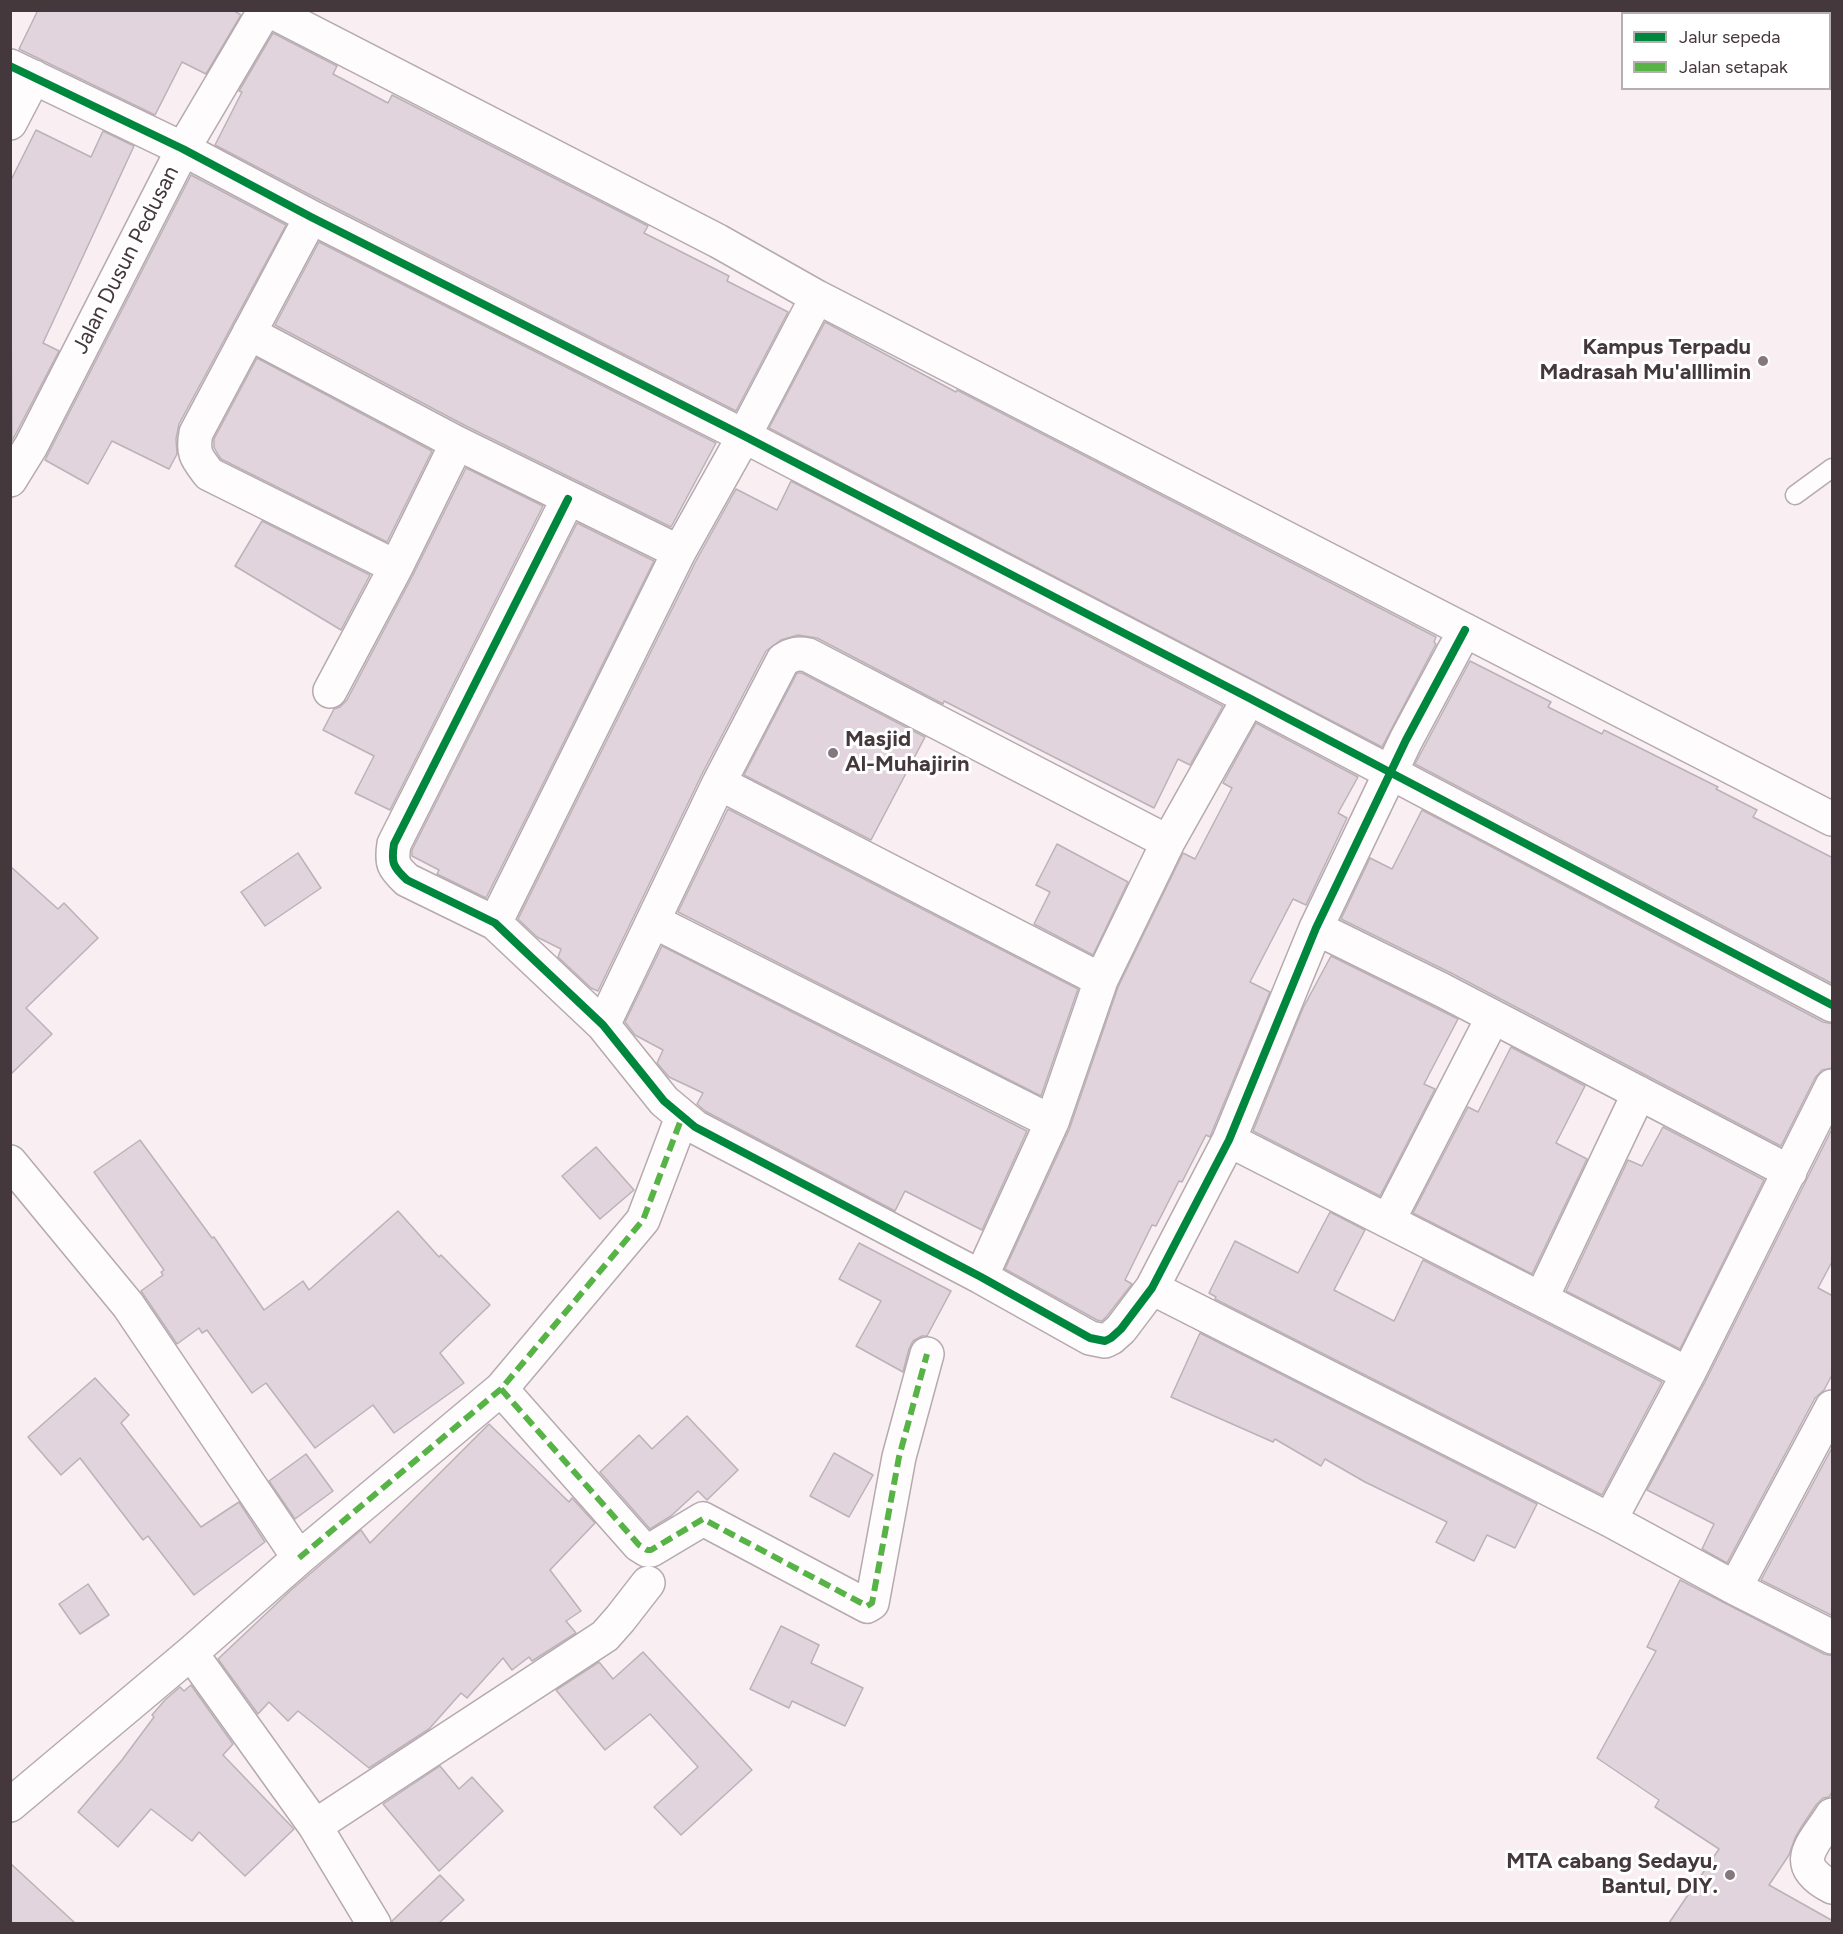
<!DOCTYPE html>
<style>
body{margin:0}
#map{position:relative;width:1843px;height:1934px;overflow:hidden;background:#f9eef2;font-family:Figtree,sans-serif}
canvas{display:block}
.frame{position:absolute;inset:0;border:12px solid #45383d;pointer-events:none}
.legend{position:absolute;left:1621px;top:12px;width:210px;height:78px;box-sizing:border-box;background:#fff;border:2px solid #b5afb1;margin:0;padding:8px 10px;list-style:none;font-size:18px;color:#45383d}
.legend li{display:flex;align-items:center;gap:12px;height:30px}
.legend b{width:30px;border:2px solid #b5afb1}
</style>
<div id="map">
<canvas width="1843" height="1934"></canvas>
<div class="frame"></div>
<ul class="legend">
<li><b style="height:8px;background:#00873e"></b>Jalur sepeda</li>
<li><b style="height:8px;background:#57b346"></b>Jalan setapak</li>
</ul>
</div>
<script>
const ctx = document.querySelector('canvas').getContext('2d');
ctx.lineJoin = 'round';
function fill(path, color) {
  ctx.fillStyle = color;
  ctx.fill(path, 'evenodd');
}
function trace(path, color, width, dash) {
  ctx.strokeStyle = color;
  ctx.lineWidth = width;
  ctx.lineCap = dash ? 'butt' : 'round';
  ctx.setLineDash(dash || []);
  ctx.stroke(path);
}
function write(font, color, halo, rows, align = 'center') {
  ctx.font = font + ' Figtree,sans-serif';
  ctx.lineWidth = 6;
  ctx.setLineDash([]);
  ctx.textBaseline = 'middle';
  ctx.strokeStyle = halo;
  ctx.fillStyle = color;
  for (const [text, x, y, turn = 0] of rows) {
    ctx.save();
    ctx.translate(x, y);
    ctx.rotate((+turn || 0) * Math.PI / 180);
    ctx.textAlign = isNaN(turn) ? turn : align;
    if (halo) ctx.strokeText(text, 0, 0);
    ctx.fillText(text, 0, 0);
    ctx.restore();
  }
}
const building = new Path2D(`
 M 38,10 L 233,10 L 241,15 L 206,74 L 182,62 L 155,115 L 19,49 Z
 M 273,33 L 337,66 L 333,74 L 388,103 L 392,95 L 648,226 L 644,233 L 729,276 L 727,281 L 788,312 L 736,411 L 320,200 L 215,145 L 242,92 L 239,91 Z
 M 36,130 L 91,157 L 103,131 L 134,146 L 43,343 L 59,351 L 12,441 L 10,182 Z
 M 191,175 L 286,225 L 179,424 L 176,439 L 177,454 L 169,469 L 112,441 L 88,484 L 45,460 Z
 M 319,242 L 716,443 L 671,527 L 466,426 L 275,325 Z
 M 825,322 L 956,392 L 957,390 L 1436,637 L 1434,642 L 1436,644 L 1382,747 L 769,428 Z
 M 257,358 L 432,451 L 387,542 L 221,459 L 217,453 L 214,447 L 214,439 Z
 M 466,468 L 543,506 L 390,810 L 355,793 L 374,756 L 323,730 L 334,709 L 340,707 L 347,700 L 413,575 Z
 M 791,481 L 1223,706 L 1190,765 L 1178,759 L 1154,808 L 944,701 L 943,704 L 817,638 L 798,635 L 781,640 L 766,651 L 702,774 L 598,991 L 591,988 L 558,957 L 561,949 L 537,937 L 518,919 L 696,561 L 736,489 L 777,510 Z
 M 262,521 L 370,575 L 341,630 L 235,566 Z
 M 577,523 L 654,561 L 486,898 L 437,874 L 439,870 L 412,856 L 412,850 Z
 M 1470,661 L 1551,702 L 1548,707 L 1602,734 L 1604,730 L 1718,787 L 1716,789 L 1757,810 L 1753,817 L 1833,858 L 1833,984 L 1415,764 Z
 M 797,673 L 802,673 L 925,737 L 871,840 L 744,775 Z
 M 1256,723 L 1358,777 L 1338,813 L 1347,818 L 1306,905 L 1293,899 L 1250,982 L 1270,992 L 1212,1132 L 1210,1137 L 1206,1135 L 1182,1182 L 1179,1181 L 1156,1226 L 1152,1225 L 1125,1280 L 1132,1284 L 1107,1316 L 1102,1321 L 1097,1320 L 1005,1269 L 1069,1130 L 1118,987 L 1183,853 L 1195,859 L 1232,788 L 1223,783 Z
 M 728,809 L 1078,989 L 1041,1096 L 678,912 Z
 M 1422,810 L 1823,1022 L 1833,1024 L 1833,1068 L 1822,1070 L 1815,1078 L 1781,1146 L 1451,973 L 1341,919 L 1370,858 L 1392,869 Z
 M 1057,844 L 1128,882 L 1093,955 L 1034,924 L 1050,892 L 1036,885 Z
 M 298,853 L 321,888 L 265,926 L 241,892 Z
 M 10,866 L 58,909 L 64,903 L 98,938 L 26,1008 L 52,1034 L 10,1075 Z
 M 662,946 L 1027,1131 L 982,1230 L 905,1191 L 895,1211 L 705,1111 L 697,1104 L 703,1093 L 669,1077 L 657,1063 L 663,1050 L 635,1035 L 625,1022 Z
 M 1331,956 L 1458,1019 L 1424,1084 L 1435,1089 L 1380,1196 L 1253,1131 L 1303,1008 Z
 M 1511,1047 L 1585,1086 L 1556,1143 L 1587,1159 L 1532,1274 L 1413,1213 L 1468,1107 L 1478,1112 Z
 M 1663,1127 L 1764,1180 L 1680,1349 L 1566,1291 L 1628,1160 L 1642,1166 Z
 M 1833,1127 L 1833,1260 L 1818,1288 L 1833,1296 L 1833,1373 L 1824,1390 L 1815,1398 L 1727,1563 L 1702,1549 L 1714,1524 L 1647,1490 L 1705,1382 Z
 M 140,1140 L 212,1238 L 214,1237 L 264,1310 L 303,1281 L 309,1290 L 398,1211 L 439,1257 L 441,1255 L 490,1305 L 440,1353 L 464,1383 L 394,1433 L 373,1405 L 315,1448 L 266,1383 L 252,1393 L 207,1330 L 202,1333 L 199,1328 L 177,1344 L 141,1291 L 163,1275 L 161,1272 L 164,1270 L 94,1172 Z
 M 596,1147 L 634,1190 L 600,1219 L 562,1176 Z
 M 1330,1212 L 1365,1230 L 1334,1290 L 1394,1321 L 1423,1260 L 1662,1382 L 1602,1495 L 1215,1299 L 1216,1297 L 1209,1293 L 1235,1241 L 1298,1273 Z
 M 859,1243 L 951,1291 L 927,1336 L 922,1336 L 913,1341 L 909,1349 L 903,1372 L 856,1346 L 881,1301 L 839,1279 Z
 M 1200,1333 L 1537,1504 L 1515,1548 L 1487,1535 L 1474,1561 L 1436,1542 L 1447,1522 L 1365,1482 L 1325,1459 L 1321,1466 L 1275,1439 L 1273,1442 L 1171,1397 Z
 M 95,1378 L 129,1415 L 121,1423 L 201,1527 L 239,1502 L 265,1542 L 194,1595 L 148,1536 L 143,1540 L 80,1458 L 61,1475 L 28,1437 Z
 M 687,1416 L 738,1470 L 707,1500 L 698,1491 L 671,1516 L 650,1529 L 600,1472 L 639,1435 L 652,1449 Z
 M 489,1424 L 569,1502 L 572,1498 L 595,1523 L 550,1570 L 581,1611 L 566,1621 L 576,1633 L 532,1661 L 529,1657 L 512,1670 L 503,1658 L 467,1698 L 461,1693 L 429,1729 L 369,1768 L 298,1711 L 288,1721 L 269,1702 L 258,1714 L 218,1659 L 290,1591 L 361,1530 L 370,1543 Z
 M 1833,1446 L 1833,1616 L 1761,1580 Z
 M 834,1453 L 873,1475 L 849,1517 L 810,1496 Z
 M 306,1454 L 333,1491 L 295,1519 L 269,1481 Z
 M 1680,1580 L 1824,1654 L 1833,1656 L 1833,1791 L 1829,1797 L 1823,1798 L 1816,1805 L 1802,1826 L 1795,1838 L 1789,1855 L 1769,1885 L 1833,1921 L 1833,1923 L 1669,1923 L 1719,1849 L 1655,1807 L 1659,1800 L 1597,1758 L 1656,1651 L 1647,1647 Z
 M 88,1584 L 109,1615 L 80,1634 L 59,1604 Z
 M 781,1626 L 819,1645 L 811,1663 L 863,1688 L 845,1726 L 792,1701 L 789,1708 L 750,1689 Z
 M 643,1652 L 752,1770 L 681,1835 L 654,1807 L 698,1767 L 650,1714 L 605,1750 L 556,1690 L 599,1662 L 613,1679 Z
 M 191,1685 L 233,1744 L 223,1755 L 294,1829 L 245,1876 L 199,1832 L 192,1841 L 151,1809 L 118,1847 L 78,1812 L 122,1760 L 154,1717 L 152,1715 L 165,1700 L 180,1687 L 184,1691 Z
 M 440,1766 L 459,1789 L 472,1777 L 503,1811 L 439,1871 L 383,1804 Z
 M 10,1863 L 75,1923 L 10,1923 Z
 M 440,1875 L 464,1900 L 439,1923 L 393,1923 L 392,1921 Z`);
const lane = new Path2D(`
 M 1795,495 L 1832,468`);
const street = new Path2D(`
 M 269,10 L 718,241 L 817,297 L 1832,819
 M 10,66 L 183,149 L 311,217 L 744,436 L 1249,698 L 1832,1005
 M 10,123 L 34,77
 M 311,217 L 196,433 C 192,454 197,458 209,474 L 396,567
 M 249,333 L 457,443 L 679,552
 M 10,480 L 31,446 L 183,149 L 265,10
 M 568,499 L 394,844 C 391,863 393,867 407,880 L 495,923 L 603,1025 L 664,1101 L 695,1127 L 981,1277 L 1090,1338 L 1105,1341 L 1111,1338 L 1121,1329 L 1152,1288 L 1229,1140 L 1316,928 L 1406,740 L 1465,630
 M 330,691 L 396,567 L 457,443
 M 719,783 L 1101,980
 M 653,921 L 1052,1122
 M 495,923 L 679,552 L 744,436 L 817,297
 M 1316,928 L 1442,990 L 1790,1172
 M 603,1025 L 719,783 L 783,660 C 792,654 798,653 808,655 L 1168,842
 M 1229,1140 L 1688,1374
 M 10,1162 L 128,1305 L 299,1558
 M 1388,1221 L 1493,1017
 M 981,1277 L 1052,1122 L 1101,980 L 1168,842 L 1249,698
 M 1152,1288 L 1610,1520 L 1735,1588 L 1832,1637
 M 1541,1299 L 1639,1093
 M 501,1389 L 639,1545 L 647,1550 L 651,1550 L 703,1519 L 867,1606 L 872,1603 L 899,1457 L 927,1354
 M 1610,1520 L 1688,1374 L 1832,1086
 M 1735,1588 L 1832,1407
 M 191,1653 L 315,1826 L 374,1924
 M 10,1805 L 191,1653 L 299,1558 L 501,1389 L 643,1220 L 682,1117
 M 1832,1815 C 1813,1845 1788,1864 1832,1887
 M 315,1826 L 605,1636 L 620,1619 L 648,1583`);
const quiet = new Path2D(`
 M 501,1389 L 639,1545 L 647,1550 L 651,1550 L 703,1519 L 867,1606 L 872,1603 L 899,1457 L 927,1354
 M 299,1558 L 501,1389 L 643,1220 L 682,1117`);
const cycleway = new Path2D(`
 M 10,66 L 183,149 L 311,217 L 744,436 L 1249,698 L 1832,1005
 M 568,499 L 394,844 C 391,863 393,867 407,880 L 495,923 L 603,1025 L 664,1101 L 695,1127 L 981,1277 L 1090,1338 L 1105,1341 L 1111,1338 L 1121,1329 L 1152,1288 L 1229,1140 L 1316,928 L 1406,740 L 1465,630`);
const markers = [
 [1763,361,6,"#84787c"],
 [833,753,6,"#84787c"],
 [1730,1875,6,"#84787c"]
];
const streetNames = [
 ["Jalan Dusun Pedusan",126,260,-63]
];
const poiNames = [
 ["Kampus Terpadu",1751,348],
 ["Madrasah Mu'alllimin",1751,373],
 ["Masjid",845,740,"left"],
 ["Al-Muhajirin",845,765,"left"],
 ["MTA cabang Sedayu,",1718,1862],
 ["Bantul, DIY.",1718,1887]
];
fill(building, '#e1d4dd');
trace(building, '#bbb2b7', 1.5);
trace(lane, '#b5aaae', 21);
trace(street, '#b5aaae', 36);
trace(lane, '#fefcfd', 18);
trace(street, '#fefcfd', 33);
trace(quiet, '#57b346', 6, [12, 6]);
trace(cycleway, '#00873e', 8);
for (const [x, y, r, color] of markers) {
  const dot = new Path2D();
  dot.arc(x, y, r, 0, 2 * Math.PI);
  ctx.fillStyle = color;
  ctx.fill(dot);
  trace(dot, '#fff', 2);
}
write('22px', '#45383d', '#fff', streetNames);
write('bold 22px', '#45383d', '#fff', poiNames, 'right');
</script>
